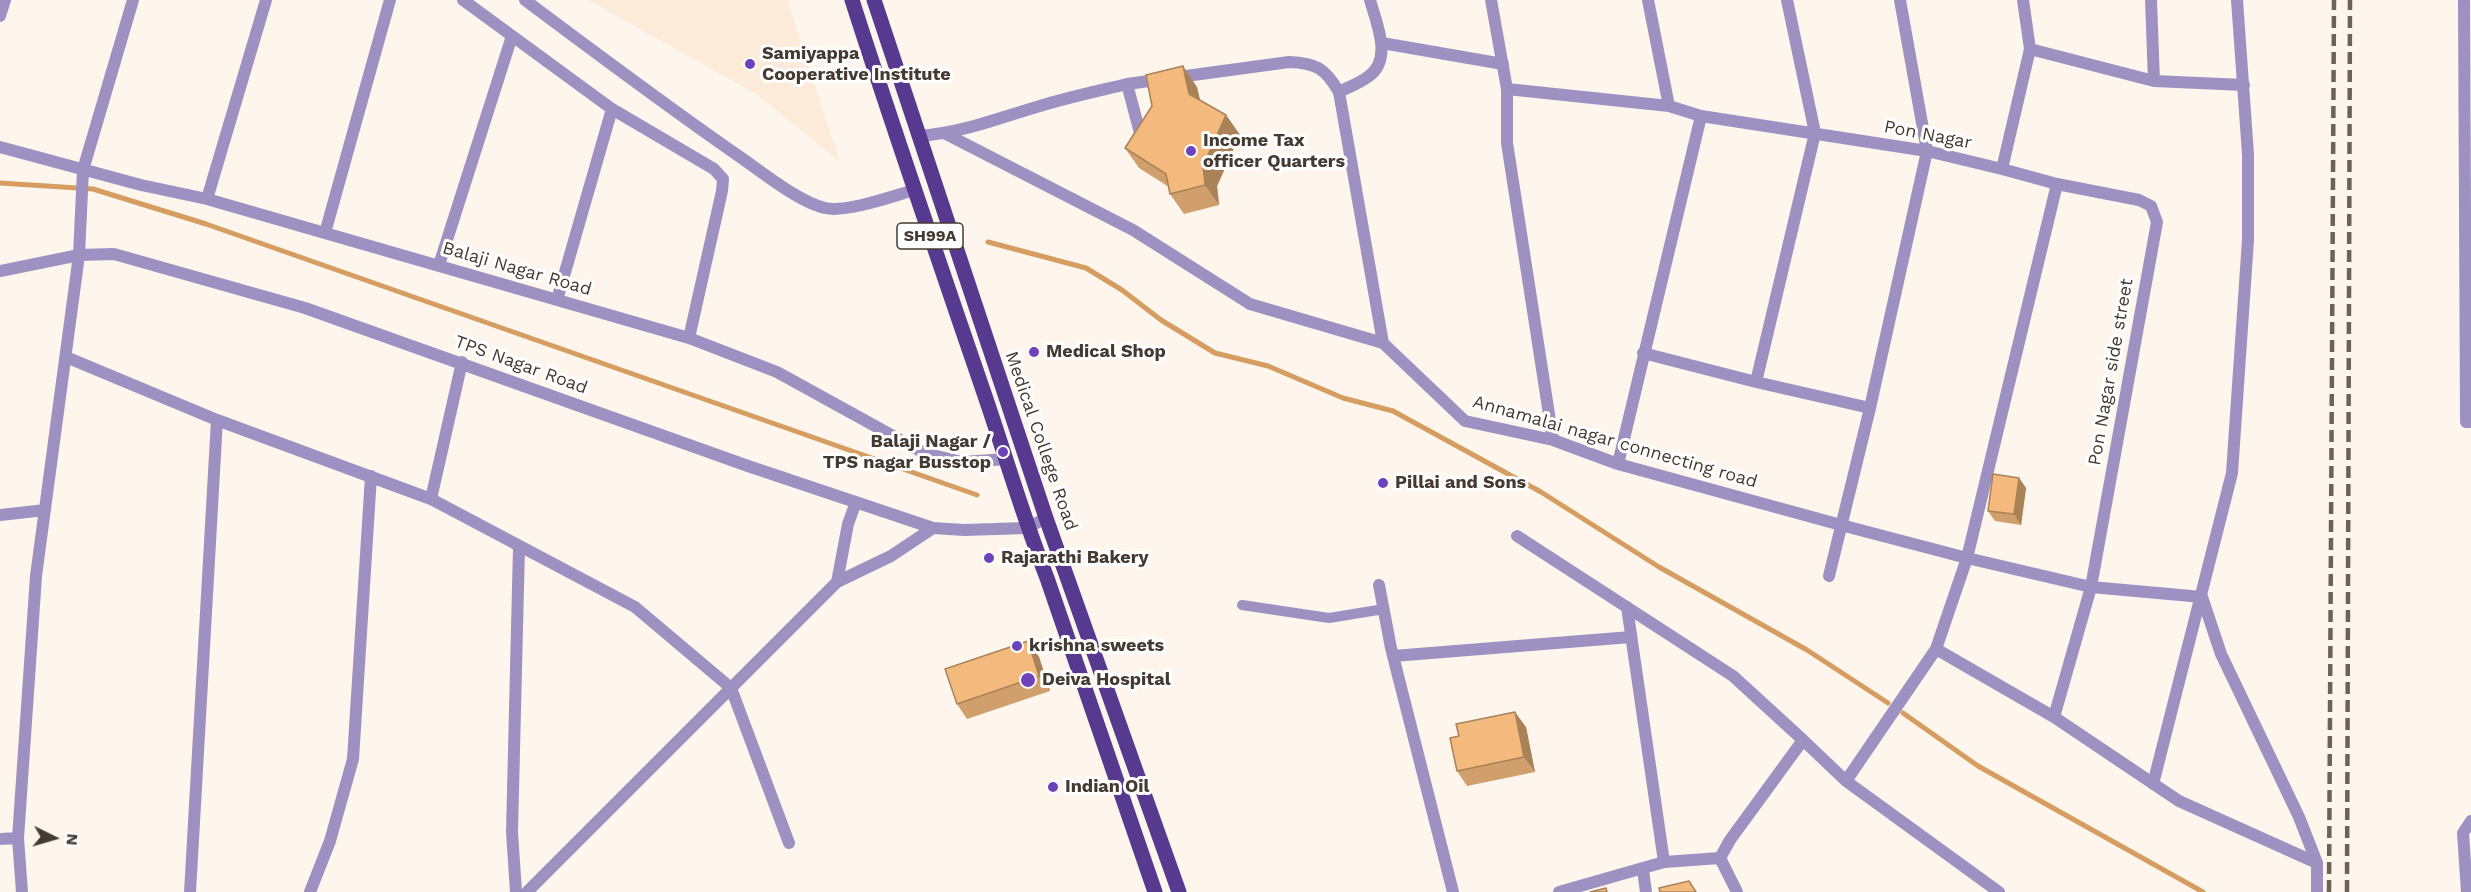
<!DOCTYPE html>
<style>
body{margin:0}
#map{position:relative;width:2471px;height:892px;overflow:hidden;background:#fef5ec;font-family:"Work Sans",sans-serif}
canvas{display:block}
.north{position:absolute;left:24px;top:808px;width:60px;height:60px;-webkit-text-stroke:4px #fff;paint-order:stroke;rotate:95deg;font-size:16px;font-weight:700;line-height:24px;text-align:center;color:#443a31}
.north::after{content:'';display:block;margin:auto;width:21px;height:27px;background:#443a31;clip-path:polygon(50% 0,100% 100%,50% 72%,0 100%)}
</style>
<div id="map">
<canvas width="2471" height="892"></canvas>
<div class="north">N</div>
</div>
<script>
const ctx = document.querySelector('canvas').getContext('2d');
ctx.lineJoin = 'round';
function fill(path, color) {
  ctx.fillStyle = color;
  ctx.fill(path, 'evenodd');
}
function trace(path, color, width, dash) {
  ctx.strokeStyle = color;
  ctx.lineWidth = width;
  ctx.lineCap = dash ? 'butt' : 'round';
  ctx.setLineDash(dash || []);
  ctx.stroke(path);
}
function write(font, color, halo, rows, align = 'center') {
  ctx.font = font + ' "Work Sans",sans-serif';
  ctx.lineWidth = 6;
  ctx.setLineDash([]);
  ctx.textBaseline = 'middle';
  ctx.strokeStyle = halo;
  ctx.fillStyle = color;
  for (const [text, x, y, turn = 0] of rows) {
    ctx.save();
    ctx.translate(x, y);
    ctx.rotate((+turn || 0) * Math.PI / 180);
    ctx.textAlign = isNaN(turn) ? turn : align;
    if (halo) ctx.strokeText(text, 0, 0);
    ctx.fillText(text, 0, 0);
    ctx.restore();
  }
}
const built = new Path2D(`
 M 588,0 L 787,0 L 840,162 L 756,94 Z`);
const stream = new Path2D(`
 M 0,183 L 93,189 L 206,224 L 977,495
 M 988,242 L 1086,268 L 1122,290 L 1161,320 L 1215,353 L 1268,366 L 1343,398 L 1393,411 L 1541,492 L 1659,567 L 1807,650 L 1888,703
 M 1903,713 L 1978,766 L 2203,892`);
const service = new Path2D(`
 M 1242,605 L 1329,618 L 1384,609`);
const minor = new Path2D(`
 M 463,0 L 612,109 L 714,169 L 723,179 L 722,191 L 689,338
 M 525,0 C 597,54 669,108 743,159 C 764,174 801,203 825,208 C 846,213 893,196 914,190
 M 1491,0 L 1507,89 L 1507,143 L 1553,440
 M 1648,0 L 1669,106
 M 1787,0 L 1815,133 L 1756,382 L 1870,408
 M 2151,0 L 2154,81
 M 2464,0 L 2466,422 L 2471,422
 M 0,16 L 5,0
 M 1382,43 L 1503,64
 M 2030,49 L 2154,81 L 2244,85
 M 1127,84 L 1289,62 C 1316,63 1325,68 1339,92 L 1383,343
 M 1507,89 L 1669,106 L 1701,116 L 1927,151 L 2002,169 L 2030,49 L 2023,0
 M 1339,92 C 1349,87 1360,83 1369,76 C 1393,59 1376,22 1370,0
 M 946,134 L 1133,230 L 1250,304 L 1383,343 L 1465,421 L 1553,440 L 1618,464 L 1841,525 L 1967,558 L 2091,587 L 2054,717
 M 918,136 C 963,133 998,118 1040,106 C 1069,97 1098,91 1127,84 L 1140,133
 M 0,147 L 141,185 L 207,199 L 689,338 L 777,372 L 924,453 L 962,462 L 1007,459
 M 2002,169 L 2057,184 L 2139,200 L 2151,206 L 2157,222 L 2091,587 L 2202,597 L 2221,654 L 2299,817 L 2317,863 L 2317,892
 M 207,199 L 266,0
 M 325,233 L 390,0
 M 439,265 L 512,36
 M 0,271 L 79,255 L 114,254 L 305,308 L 748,466 L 933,528 L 964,530 L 1027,528 L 1046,518
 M 557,300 L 612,109
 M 1643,353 L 1756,382
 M 66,357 L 217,420 L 431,499 L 635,607 L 731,688 L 789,843
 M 1618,464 L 1701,116
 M 431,499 L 462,362
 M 856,502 L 848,524 L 837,582 L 891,556 L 933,528
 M 0,515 L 45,510
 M 1517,536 L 1733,676 L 1803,740
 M 1829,576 L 1870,408 L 1927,151 L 1900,0
 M 1379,585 L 1391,648 L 1453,892
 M 1627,607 L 1664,862
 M 1936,649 L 2054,717 L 2179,801 L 2317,863
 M 1393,656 L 1631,637
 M 1846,781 L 1936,649 L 1967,558 L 2057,184
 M 2153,784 L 2232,473 L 2248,240 L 2248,154 L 2237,0
 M 0,839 L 18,838
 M 1720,858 L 1737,892
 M 1643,870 L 1646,892
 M 22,892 L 18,838 L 36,576 L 79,255 L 83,170 L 133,0
 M 190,892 L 217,420
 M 310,892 L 330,841 L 353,759 L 371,476
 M 516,892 L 512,832 L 519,547
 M 527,892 L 837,582
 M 1559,892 L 1664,862 L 1720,858 L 1730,840 L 1803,740 L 1846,781 L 1999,892
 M 2467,892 L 2463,833 L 2471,821`);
const primary = new Path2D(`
 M 852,0 C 894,131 939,262 984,393 C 1005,454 1023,517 1047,578 L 1155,892
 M 874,0 L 1046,518 L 1179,892`);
const rail = new Path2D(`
 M 2329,892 L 2334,0
 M 2347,892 L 2350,0`);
const wall = new Path2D(`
 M 1197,87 L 1200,100 L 1226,115 L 1240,135 L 1217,186 L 1219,205 L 1184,214 L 1170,194 L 1169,187 L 1139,168 L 1125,148 Z
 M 2019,478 L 2026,488 L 2021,525 L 1995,521 L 1988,511 Z
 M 1028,641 L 1039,657 L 1050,691 L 967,719 L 957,704 Z
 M 1526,727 L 1535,772 L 1467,786 L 1457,771 Z`);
const shadedWall = new Path2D(`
 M 1183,66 L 1197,87 L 1203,114 L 1189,94 Z
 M 1226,115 L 1240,135 L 1217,186 L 1219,205 L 1205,185 L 1203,166 Z
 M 2019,478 L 2026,488 L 2021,525 L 2014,514 Z
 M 1028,641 L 1039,657 L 1050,691 L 1039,676 Z
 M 1515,712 L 1526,727 L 1535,772 L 1524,757 Z`);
const building = new Path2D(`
 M 1183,66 L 1189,94 L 1226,115 L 1203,166 L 1205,185 L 1170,194 L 1166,174 L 1125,148 L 1152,106 L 1146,75 Z
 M 1993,474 L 2019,478 L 2014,514 L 1988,511 Z
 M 1028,641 L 1039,676 L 957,704 L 945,669 Z
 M 1515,712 L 1524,757 L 1457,771 L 1450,738 L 1459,736 L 1456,724 Z
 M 1689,881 L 1696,892 L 1660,892 L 1659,888 Z
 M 1606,888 L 1607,892 L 1590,892 Z`);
const markers = [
 [750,64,6,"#6e42ba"],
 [1191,151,6,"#6e42ba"],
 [1034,352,6,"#6e42ba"],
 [1003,452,6,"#6e42ba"],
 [1383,483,6,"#6e42ba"],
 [989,558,6,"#6e42ba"],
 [1017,646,6,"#6e42ba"],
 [1028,680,8,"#6e42ba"],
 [1053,787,6,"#6e42ba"]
];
const shields = [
 [930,236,66]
];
const shieldNames = [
 ["SH99A",930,236]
];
const poiNames = [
 ["Samiyappa",762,54],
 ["Cooperative Institute",762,75],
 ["Income Tax",1203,141],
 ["officer Quarters",1203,162],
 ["Medical Shop",1046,352],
 ["Balaji Nagar /",991,442,"right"],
 ["TPS nagar Busstop",991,463,"right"],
 ["Pillai and Sons",1395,483],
 ["Rajarathi Bakery",1001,558],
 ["krishna sweets",1029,646],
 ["Deiva Hospital",1042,680],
 ["Indian Oil",1065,787]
];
const streetNames = [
 ["Pon Nagar",1928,135,11],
 ["Balaji Nagar Road",517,269,16],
 ["TPS Nagar Road",521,365,20],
 ["Pon Nagar side street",2111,372,-80],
 ["Medical College Road",1041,441,71],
 ["Annamalai nagar connecting road",1615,442,16]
];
fill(built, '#fdebda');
trace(stream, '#d69d61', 5);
trace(service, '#9d91c2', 10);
trace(minor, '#9d91c2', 12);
trace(primary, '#573990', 15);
trace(rail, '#6c6259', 4.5, [12, 6]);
fill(wall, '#d19f6c');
fill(shadedWall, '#aa8258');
fill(building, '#f3b97d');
trace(building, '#aa8258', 1.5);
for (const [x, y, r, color] of markers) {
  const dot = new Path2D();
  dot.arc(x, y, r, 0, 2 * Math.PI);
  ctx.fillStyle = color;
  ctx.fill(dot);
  trace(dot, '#fff', 2);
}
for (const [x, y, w] of shields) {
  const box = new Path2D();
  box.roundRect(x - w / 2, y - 13, w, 26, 4.5);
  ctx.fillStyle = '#fff';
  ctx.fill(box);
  trace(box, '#443a31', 1.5);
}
write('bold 16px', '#443a31', null, shieldNames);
write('bold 18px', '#443a31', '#fff', poiNames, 'left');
write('18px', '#443a31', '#fff', streetNames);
</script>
